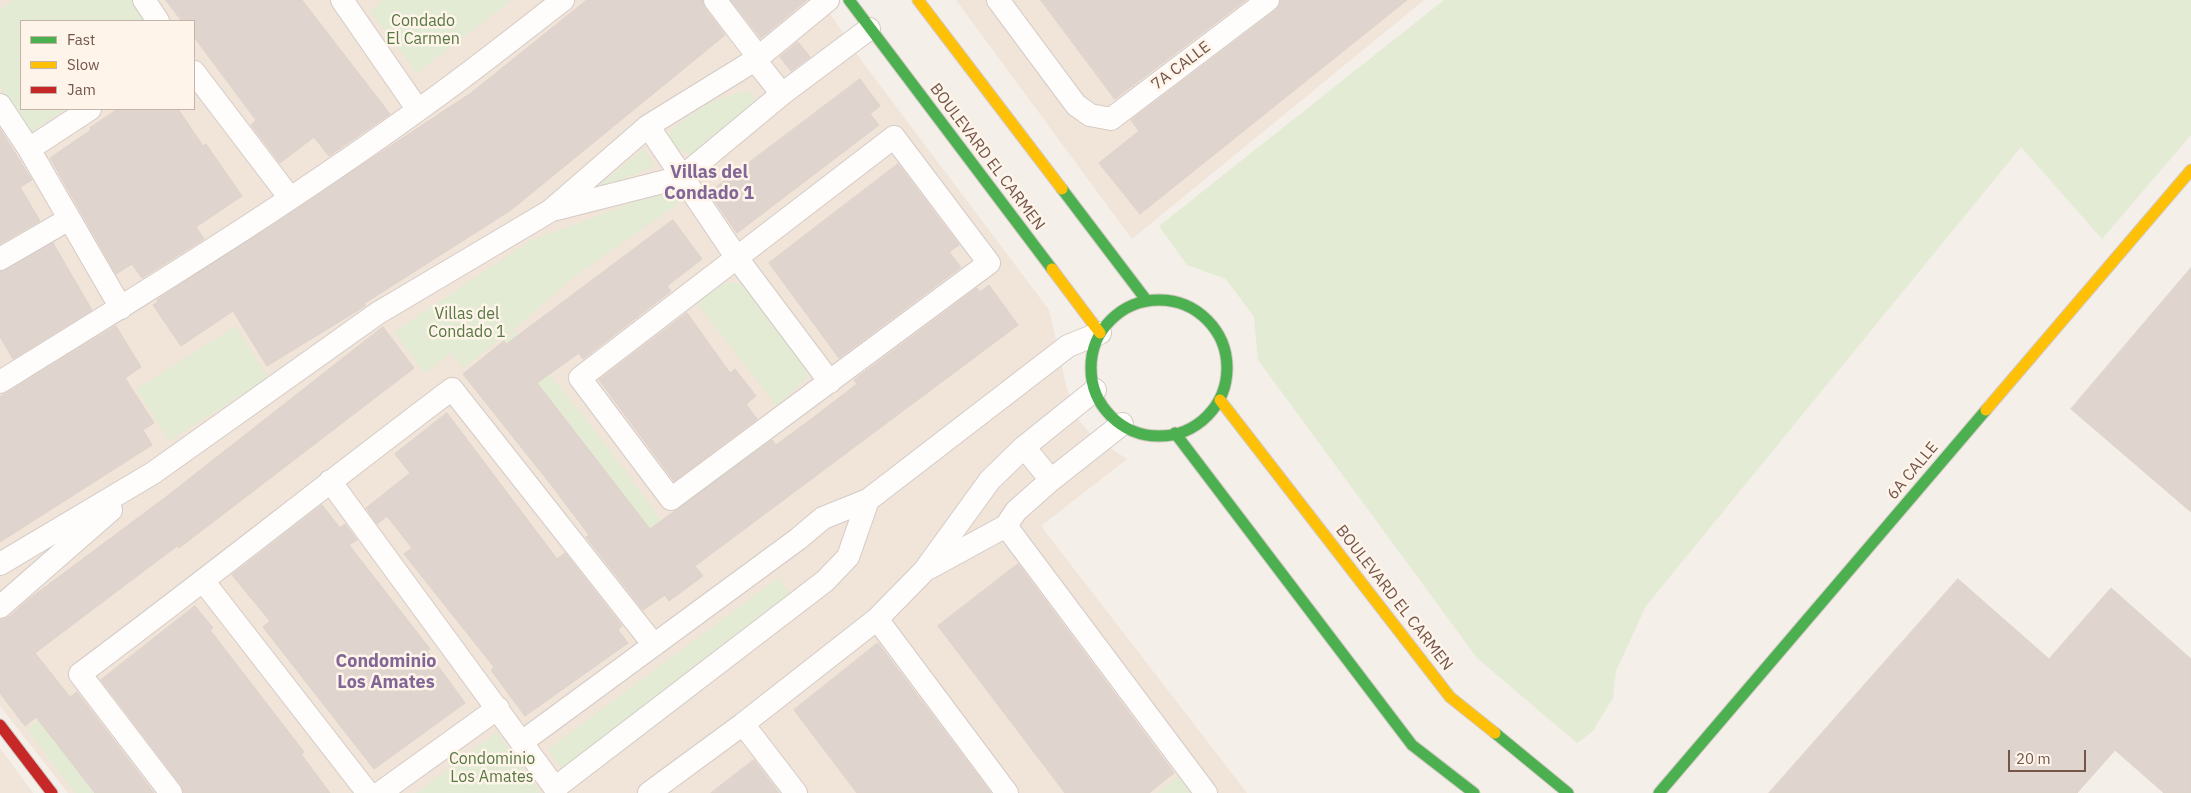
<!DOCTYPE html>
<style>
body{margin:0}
#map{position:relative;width:2191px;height:793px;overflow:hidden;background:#f5efe9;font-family:"IBM Plex Sans",sans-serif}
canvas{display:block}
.legend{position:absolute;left:20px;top:20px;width:175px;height:90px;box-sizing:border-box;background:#fef4e9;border:1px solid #c6b4a9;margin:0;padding:6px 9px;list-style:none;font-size:15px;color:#73554a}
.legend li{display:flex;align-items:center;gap:10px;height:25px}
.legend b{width:25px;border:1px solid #c6b4a9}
.scale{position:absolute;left:2008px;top:750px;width:78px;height:22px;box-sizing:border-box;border:2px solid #73554a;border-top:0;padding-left:6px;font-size:15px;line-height:18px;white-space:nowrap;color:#73554a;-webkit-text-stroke:4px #fef4e9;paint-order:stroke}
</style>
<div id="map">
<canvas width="2191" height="793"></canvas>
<ul class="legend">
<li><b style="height:6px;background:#4caf50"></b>Fast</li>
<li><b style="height:6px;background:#ffc107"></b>Slow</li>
<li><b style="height:6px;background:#c62828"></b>Jam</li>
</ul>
<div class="scale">20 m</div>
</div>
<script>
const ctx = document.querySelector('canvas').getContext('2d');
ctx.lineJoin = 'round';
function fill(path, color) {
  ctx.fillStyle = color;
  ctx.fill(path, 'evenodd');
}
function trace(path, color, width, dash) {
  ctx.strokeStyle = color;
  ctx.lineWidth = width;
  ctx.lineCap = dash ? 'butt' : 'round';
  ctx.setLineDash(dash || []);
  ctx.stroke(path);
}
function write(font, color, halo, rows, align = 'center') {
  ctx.font = font + ' "IBM Plex Sans",sans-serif';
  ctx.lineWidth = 5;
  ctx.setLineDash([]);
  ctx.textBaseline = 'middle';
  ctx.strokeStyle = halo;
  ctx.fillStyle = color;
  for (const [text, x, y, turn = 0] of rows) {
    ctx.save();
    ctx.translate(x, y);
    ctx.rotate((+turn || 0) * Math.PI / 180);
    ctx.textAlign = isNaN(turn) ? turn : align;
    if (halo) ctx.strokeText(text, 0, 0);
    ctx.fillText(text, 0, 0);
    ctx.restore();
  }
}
const residential = new Path2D(`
 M 0,0 L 821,0 L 861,60 L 1049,310 L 1067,389 L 1077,418 L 1093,437 L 1127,459 L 1041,526 L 1247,793 L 68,793 L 0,706 ZM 21,21 L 194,21 L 194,109 L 21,109 Z
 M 956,0 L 1424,0 L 1132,239 Z
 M 0,748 L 33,793 L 0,793 Z`);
const green = new Path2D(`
 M 13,0 L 134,0 L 147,21 L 21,21 L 21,109 L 66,109 L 30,133 L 0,87 L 0,9 Z
 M 384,0 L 512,0 L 417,73 L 370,11 Z
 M 1444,0 L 2191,0 L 2191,135 L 2102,239 L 2021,147 L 1646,606 L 1616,671 L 1613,698 L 1592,732 L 1577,743 L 1477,658 L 1258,360 L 1254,317 L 1226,279 L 1187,265 L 1159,226 Z
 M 747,91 L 753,94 L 755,101 L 692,154 C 679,153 669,145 670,131 C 697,109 712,99 747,91 Z
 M 644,149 L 655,166 L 592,191 Z
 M 673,188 L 682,201 L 574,277 L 518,326 L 463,368 L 451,353 L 425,373 L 394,332 L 530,241 Z
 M 732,282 L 742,285 L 808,371 L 808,377 L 777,406 L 696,302 L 721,284 Z
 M 236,326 L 268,378 L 169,441 L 136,389 Z
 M 515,331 L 574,405 L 545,427 L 541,421 L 557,408 L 547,396 L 531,408 L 527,403 L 543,390 L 504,341 Z
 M 575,405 L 633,481 L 604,503 L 600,498 L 616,485 L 607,472 L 590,484 L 586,479 L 602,466 L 592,453 L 599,447 L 575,465 L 571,460 L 587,446 L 577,434 L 561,446 L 557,441 L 573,428 L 563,415 Z
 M 633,482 L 661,520 L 632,541 L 631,504 L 621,491 Z
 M 778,578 L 792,596 L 561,768 L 548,749 Z
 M 56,708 L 88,750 L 72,763 L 82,777 L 98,764 L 102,769 L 86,782 L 95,793 L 75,793 L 27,729 Z
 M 497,732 L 541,793 L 416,793 Z
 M 1183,773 L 1199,793 L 1157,793 Z`);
const building = new Path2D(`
 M 166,0 L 302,0 L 390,114 L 329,156 L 314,137 L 280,163 L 251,125 L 256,120 L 194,37 L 194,21 L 182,21 Z
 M 587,0 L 702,0 L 705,8 L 725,35 L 511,210 L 365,303 L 365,306 L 267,366 L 233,311 L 181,346 L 153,305 L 158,302 L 157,300 L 471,93 Z
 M 731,0 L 807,0 L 761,38 Z
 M 1041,0 L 1246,0 L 1115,99 Z
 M 1281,0 L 1407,0 L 1140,214 L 1099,163 L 1139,131 L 1131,120 L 1276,10 Z
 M 798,42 L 810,57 L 791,71 L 780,57 Z
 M 860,79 L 880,106 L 870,114 L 879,125 L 737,233 L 709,193 Z
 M 118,109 L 178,109 L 203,146 L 206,144 L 242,196 L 196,227 L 204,239 L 142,278 L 132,264 L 116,274 L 50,158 L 91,130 L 90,128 Z
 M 0,129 L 32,180 L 20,187 L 40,221 L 0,244 Z
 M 898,164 L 959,245 L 949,252 L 961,267 L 839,358 L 769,263 Z
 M 673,220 L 702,259 L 667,286 L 671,291 L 583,359 L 579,353 L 537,383 L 650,529 L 772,440 L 776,445 L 810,420 L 857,384 L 854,380 L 977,288 L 980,292 L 989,285 L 1018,325 L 695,566 L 703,576 L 669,601 L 665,595 L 643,610 L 586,537 L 589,535 L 552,486 L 463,374 L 504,341 L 506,344 Z
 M 53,243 L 92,310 L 13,359 L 0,337 L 0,272 Z
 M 2191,268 L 2191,512 L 2071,409 Z
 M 687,313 L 730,373 L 735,369 L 756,396 L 746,404 L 757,419 L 674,481 L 599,380 Z
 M 116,326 L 141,367 L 125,378 L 154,423 L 143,430 L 152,445 L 0,542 L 0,397 Z
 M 383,327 L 414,368 L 179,548 L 177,546 L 35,653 L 70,697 L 77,692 L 154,793 L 95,793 L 36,717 L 25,726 L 0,693 L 0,620 L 9,617 L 29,599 L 166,497 Z
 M 447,413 L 557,559 L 565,553 L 622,626 L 618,630 L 628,643 L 525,716 L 491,670 L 494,667 L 404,554 L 412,548 L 387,516 L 377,524 L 366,508 L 410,473 L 395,454 Z
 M 322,505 L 340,528 L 345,524 L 357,540 L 349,545 L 430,649 L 427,651 L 465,703 L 374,769 L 263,627 L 270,621 L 232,575 Z
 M 1018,564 L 1174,773 L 1149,793 L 1065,793 L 938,626 Z
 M 1958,579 L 2049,659 L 2111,588 L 2191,659 L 2191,793 L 2164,793 L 2115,750 L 2077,793 L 1769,793 Z
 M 195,606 L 213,628 L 210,630 L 304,752 L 301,754 L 330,793 L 184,793 L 181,785 L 101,680 Z
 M 878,643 L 991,793 L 857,793 L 794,710 Z
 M 754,760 L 779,793 L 711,793 Z`);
const street = new Path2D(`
 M 144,0 L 158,21
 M 342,0 L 418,110
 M 715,0 L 759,58
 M 998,0 L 1076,105 L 1090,115 L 1111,119 L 1268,0
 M 755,60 L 782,94
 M 194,72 L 290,198
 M 0,105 L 29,149 L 121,308
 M 648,126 L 737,258 L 830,382
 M 894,137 L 989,263 L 671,499 L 580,378 Z
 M 29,149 L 90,109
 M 556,209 L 682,177 L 782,94 L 869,29
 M 0,259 L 69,219
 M 0,382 C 141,295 284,207 418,110 C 468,75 515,37 563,0
 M 1024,447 L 1051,480
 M 330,481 L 555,788 L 825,581 L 848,557 L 868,500
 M 1006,526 L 1206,793
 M 0,564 L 153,473 L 378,313 L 550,211 L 648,126 L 755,60 L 828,0
 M 929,568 L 1006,526 L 1016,511 L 1051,480 L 1122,424
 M 204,582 L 368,793
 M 0,607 L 111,510
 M 877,619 L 1007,793
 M 743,724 L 796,793
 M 522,742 L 798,539 L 823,518 L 868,500 L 1068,346 L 1100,333
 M 171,793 L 80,674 C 205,581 327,483 452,389 L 654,645
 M 380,793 L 498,708
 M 649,793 L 743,724 L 877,619 L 924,571 L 990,480 L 1024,447 L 1095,390`);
const fast = new Path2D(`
 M 849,0 L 1052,269
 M 1062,189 L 1147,301
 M1091 368a68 68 0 1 1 136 0a68 68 0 1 1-136 0Z
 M 1175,433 L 1412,745 L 1474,793
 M 1495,733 L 1568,793
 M 1659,793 L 1986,410`);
const slow = new Path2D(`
 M 918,0 L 1062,189
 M 1052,269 L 1100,333
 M 1220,400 L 1450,697 L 1495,733
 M 1986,410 L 2191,170`);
const jam = new Path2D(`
 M 0,725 L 52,793`);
const parkNames = [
 ["Condado",423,21],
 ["El Carmen",423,39],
 ["Villas del",467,314],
 ["Condado 1",467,332],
 ["Condominio",492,759],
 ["Los Amates",492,777]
];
const streetNames = [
 ["7A CALLE",1181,66,-37],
 ["BOULEVARD EL CARMEN",987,157,53],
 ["6A CALLE",1913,471,-50],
 ["BOULEVARD EL CARMEN",1394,598,52]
];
const neighbourhoodNames = [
 ["Villas del",709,173],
 ["Condado 1",709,194],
 ["Condominio",386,662],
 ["Los Amates",386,683]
];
fill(residential, '#f1e4d9');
fill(green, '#e3ebd4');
fill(building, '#e0d5ce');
trace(building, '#ded2cb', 1);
trace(street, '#d4cbc6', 24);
trace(fast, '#d4cbc6', 13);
trace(slow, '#d4cbc6', 13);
trace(jam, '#d4cbc6', 13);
trace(street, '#fefdfc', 22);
trace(fast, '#4caf50', 11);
trace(slow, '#ffc107', 11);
trace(jam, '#c62828', 11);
write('16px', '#567842', '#fef4e9', parkNames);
write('16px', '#73554a', '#fef4e9', streetNames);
write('bold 18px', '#826696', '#fef4e9', neighbourhoodNames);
</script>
